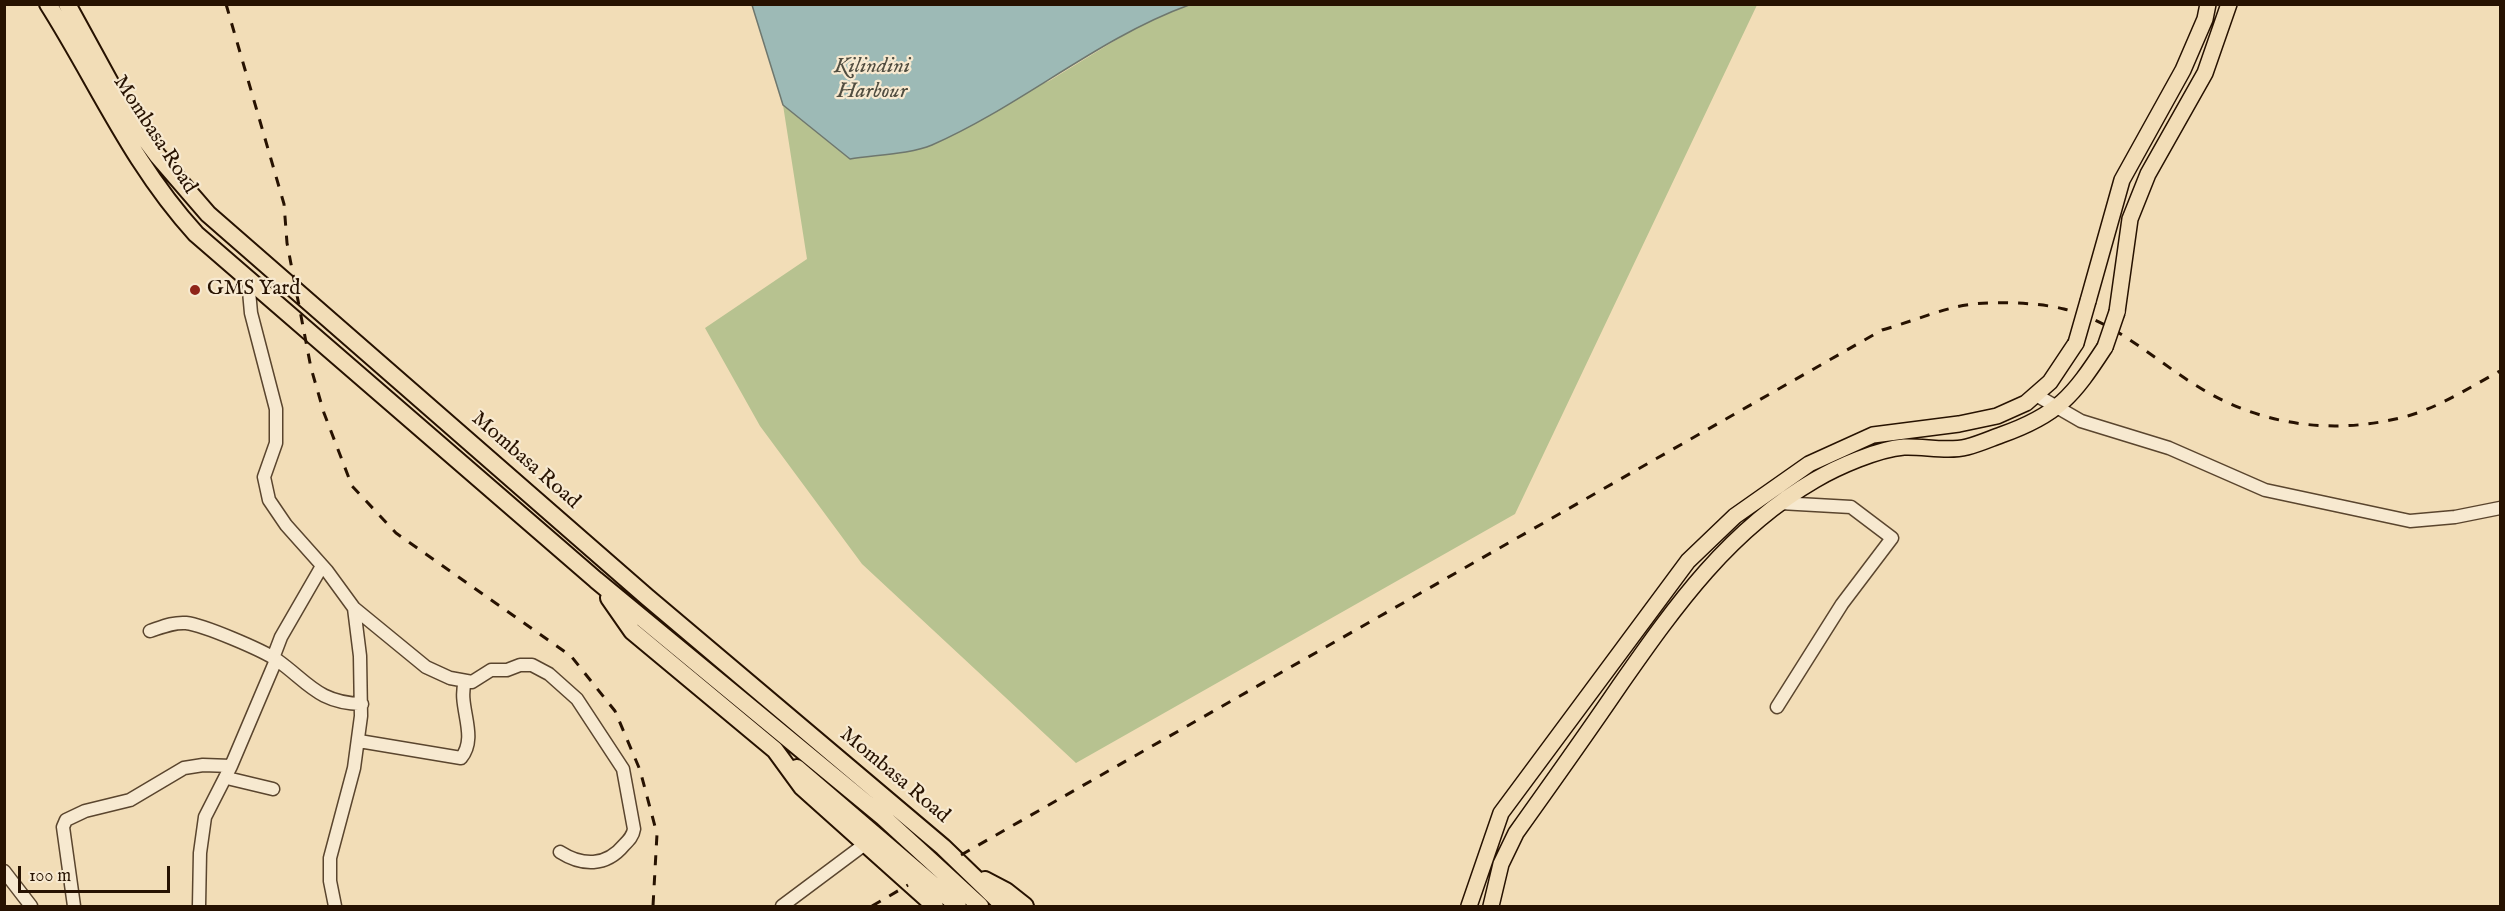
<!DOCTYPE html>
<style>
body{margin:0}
#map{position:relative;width:2505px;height:911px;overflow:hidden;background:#f2ddb7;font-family:"IM FELL English",serif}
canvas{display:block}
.frame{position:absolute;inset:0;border:6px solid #271201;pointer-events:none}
.scale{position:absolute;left:18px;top:866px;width:152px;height:27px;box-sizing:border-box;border:3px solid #271201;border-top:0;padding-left:8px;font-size:18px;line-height:21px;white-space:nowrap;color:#271201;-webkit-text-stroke:4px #f7e9d0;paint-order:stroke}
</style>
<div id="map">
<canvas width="2505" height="911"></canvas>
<div class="frame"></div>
<div class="scale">100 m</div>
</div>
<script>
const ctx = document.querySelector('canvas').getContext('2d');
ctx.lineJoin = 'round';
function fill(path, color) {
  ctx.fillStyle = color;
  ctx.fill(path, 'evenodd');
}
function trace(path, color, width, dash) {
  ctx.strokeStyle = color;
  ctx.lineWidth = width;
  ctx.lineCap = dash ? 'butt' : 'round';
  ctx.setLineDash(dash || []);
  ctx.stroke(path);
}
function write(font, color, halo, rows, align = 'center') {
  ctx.font = font + ' "IM FELL English",serif';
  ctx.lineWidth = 4.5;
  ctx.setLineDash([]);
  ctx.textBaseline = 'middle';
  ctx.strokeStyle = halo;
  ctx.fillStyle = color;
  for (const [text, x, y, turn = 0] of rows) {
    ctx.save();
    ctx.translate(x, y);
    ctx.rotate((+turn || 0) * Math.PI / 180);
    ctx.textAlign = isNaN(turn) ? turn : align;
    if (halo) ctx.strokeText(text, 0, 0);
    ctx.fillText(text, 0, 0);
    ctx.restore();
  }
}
const green = new Path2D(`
 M 1189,5 L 1757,5 L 1515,514 L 1076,763 L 862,564 L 760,426 L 705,328 L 807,259 L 783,105 L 850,159 L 1049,81 L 1150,19 Z`);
const water = new Path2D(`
 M 752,5 L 752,4 L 1189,5 C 1098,38 1021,106 932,145 C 911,154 874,155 850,159 L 783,105 Z`);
const minor = new Path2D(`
 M 248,280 L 251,313 L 276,409 L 276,443 L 264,477 L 269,500 L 286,525 L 327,571 L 354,608 L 426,667 L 450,678 L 472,682 L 491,670 L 507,670 L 520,665 L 532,665 L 549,674 L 577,699 L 623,769 L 634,829 C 633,836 629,840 624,845 C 606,867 582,866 560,852
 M 2036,395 L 2081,421 L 2169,448 L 2265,490 L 2410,521 L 2455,517 L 2500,508
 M 150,631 C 162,627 173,622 186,623 C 204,625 262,650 277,660 C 308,682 318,703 362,704
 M 273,658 L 281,637 L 322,566
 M 1777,707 L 1842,604 L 1892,538 L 1851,507 L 1780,503
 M 359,741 L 461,758 C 479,736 457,706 465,682
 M 227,778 L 273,789
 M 4,871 L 31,906
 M 74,906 L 63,827 L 66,820 L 85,811 L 130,800 L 184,768 L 203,765 L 231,766 L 276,660
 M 199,906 L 200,853 L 205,817 L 231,766
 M 335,906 L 330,881 L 330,858 L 354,768 L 361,716 L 360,656 L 354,608
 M 782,906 L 865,844`);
const major = new Path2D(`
 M 2088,301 L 2122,180 L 2183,70 L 2205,19 L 2208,4
 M 2117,312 L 2130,219 L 2148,174 L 2205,73 L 2229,4
 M 1469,906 L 1501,813 L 1688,561 L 1735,516 L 1809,464 L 1873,435 L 1959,424 L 1997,416 L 2026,403 L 2050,382 L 2076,343
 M 1491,906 L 1501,864 L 1516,833 C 1551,784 1586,735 1620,685 C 1676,605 1729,530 1815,480 C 1837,467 1878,449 1904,447 C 1924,446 1947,452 1967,447 C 1979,444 1990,439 2001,435 C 2058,415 2073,396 2105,347`);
const highway = new Path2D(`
 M 48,4 C 98,83 132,164 196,234 L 596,580 L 883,817 L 980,906
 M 67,4 L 130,119 L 157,155 L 208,214 L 647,597 L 943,847 L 1004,906
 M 609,598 L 632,631 L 775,750 L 802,787 L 935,906
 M 797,768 L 958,906
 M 985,880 L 1006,891 L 1025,906`);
const rail = new Path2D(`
 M 226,4 L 284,204 L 287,243 L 311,368 L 324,413 L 352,486 L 396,533 L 571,656 L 615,711 L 640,770 L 657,834 L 653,906
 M 961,855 L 1882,330 C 1907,323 1931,313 1956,307 C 1983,300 2037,302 2064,309 C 2116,322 2153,359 2197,386 C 2262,427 2338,436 2411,415 C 2441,406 2472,386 2500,371
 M 872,906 L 908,885`);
const majorBridge = new Path2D(`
 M 2076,343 L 2088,301
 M 2105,347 L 2117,312`);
const markers = [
 [195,290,6,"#8f2418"]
];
const streetNames = [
 ["Mombasa Road",154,135,57],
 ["Mombasa Road",525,461,41],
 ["Mombasa Road",894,776,40]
];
const poiNames = [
 ["GMS Yard",207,290]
];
const waterNames = [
 ["Kilindini",872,67],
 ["Harbour",872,92]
];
fill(green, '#b7c290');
fill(water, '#9dbab6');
trace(water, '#6e776e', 1.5);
trace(minor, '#5a452e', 15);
trace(major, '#271201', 18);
trace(highway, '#271201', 20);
trace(minor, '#f7e9d0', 12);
trace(major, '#f2ddb7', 15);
trace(highway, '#f2ddb7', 16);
trace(rail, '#271201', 3, [10, 10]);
trace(majorBridge, '#271201', 18, []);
trace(majorBridge, '#f2ddb7', 15);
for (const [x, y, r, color] of markers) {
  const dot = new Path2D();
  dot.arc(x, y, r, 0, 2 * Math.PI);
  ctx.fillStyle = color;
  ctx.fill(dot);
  trace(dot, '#f7e9d0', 2);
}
write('21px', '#271201', '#f7e9d0', streetNames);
write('21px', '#271201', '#f7e9d0', poiNames, 'left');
write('italic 22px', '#504d40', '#f7e9d0', waterNames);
</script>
